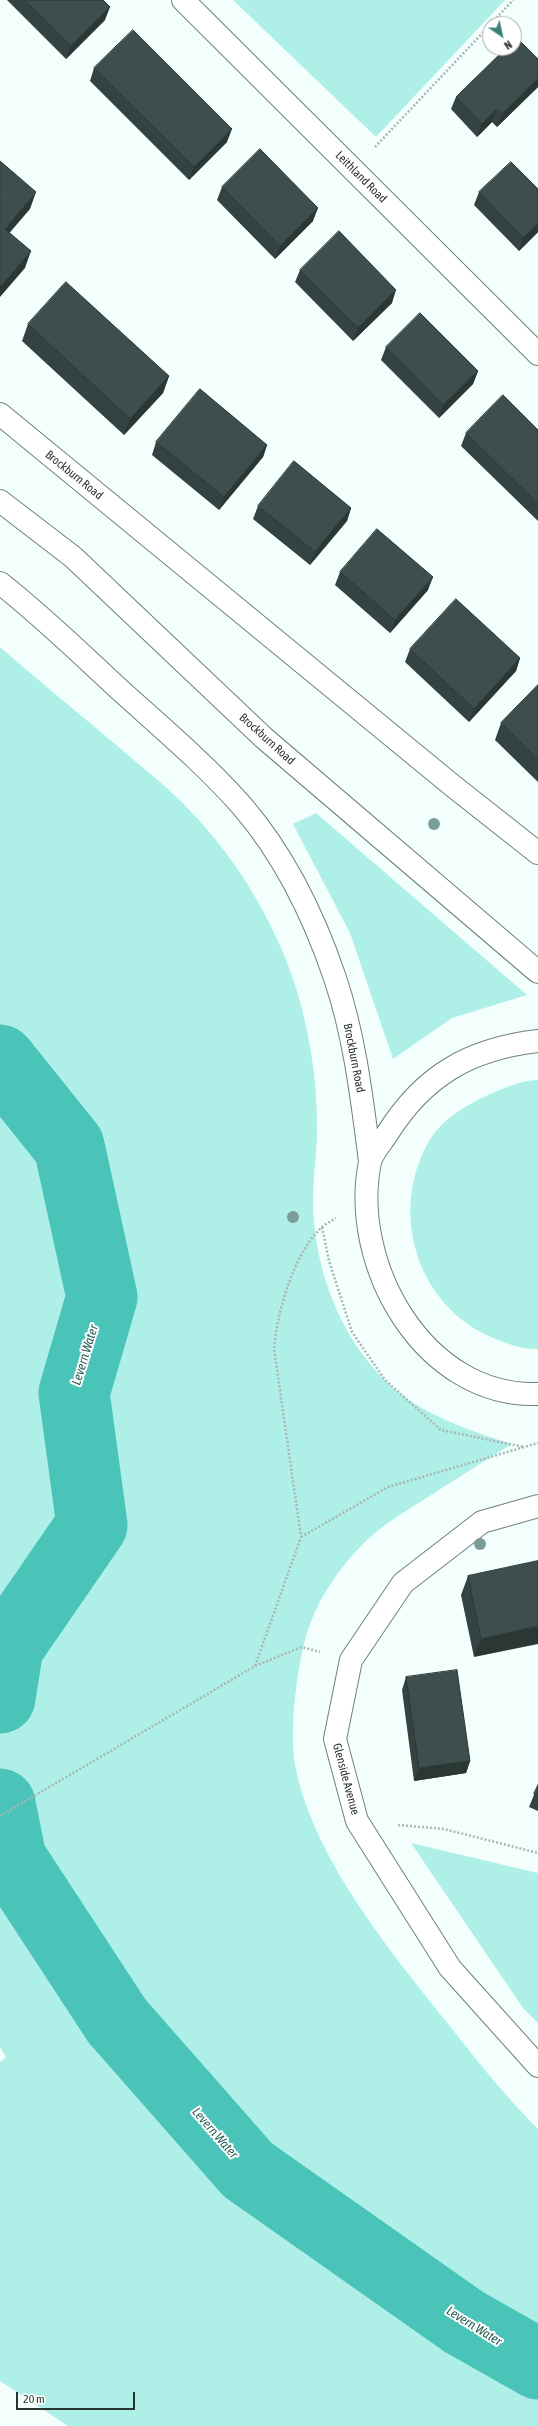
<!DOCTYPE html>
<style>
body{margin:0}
#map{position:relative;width:538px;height:2426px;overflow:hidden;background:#f2fffd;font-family:"Asap Condensed",sans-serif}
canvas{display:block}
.north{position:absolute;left:482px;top:16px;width:40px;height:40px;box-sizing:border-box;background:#fff;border:1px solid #aaadad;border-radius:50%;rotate:146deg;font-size:11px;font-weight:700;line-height:16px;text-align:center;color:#2a3231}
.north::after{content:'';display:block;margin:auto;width:14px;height:18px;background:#398079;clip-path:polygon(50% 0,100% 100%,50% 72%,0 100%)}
.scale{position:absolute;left:16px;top:2392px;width:119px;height:18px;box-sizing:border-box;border:2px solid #2a3231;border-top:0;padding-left:5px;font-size:12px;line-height:14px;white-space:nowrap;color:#2a3231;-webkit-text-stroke:3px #fff;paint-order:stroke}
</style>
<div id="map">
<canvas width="538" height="2426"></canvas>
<div class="north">N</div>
<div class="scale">20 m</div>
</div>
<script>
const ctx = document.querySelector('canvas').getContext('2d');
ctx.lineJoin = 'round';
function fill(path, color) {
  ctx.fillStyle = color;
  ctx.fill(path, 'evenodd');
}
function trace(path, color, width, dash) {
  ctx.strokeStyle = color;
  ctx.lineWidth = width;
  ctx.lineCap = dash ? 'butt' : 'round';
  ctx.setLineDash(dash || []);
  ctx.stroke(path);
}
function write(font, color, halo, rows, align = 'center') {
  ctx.font = font + ' "Asap Condensed",sans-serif';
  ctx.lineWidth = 4;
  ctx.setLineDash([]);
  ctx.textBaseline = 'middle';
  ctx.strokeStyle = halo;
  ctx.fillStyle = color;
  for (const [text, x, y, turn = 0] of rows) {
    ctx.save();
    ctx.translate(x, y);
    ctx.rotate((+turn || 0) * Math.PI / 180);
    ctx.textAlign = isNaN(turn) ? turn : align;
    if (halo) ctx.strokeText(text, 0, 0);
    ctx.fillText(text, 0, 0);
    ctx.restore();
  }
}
const green = new Path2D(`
 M 233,0 L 505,0 L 376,137 Z
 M 0,647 C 40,682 81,715 121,749 C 145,770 172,790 193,814 C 228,850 257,895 278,941 C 305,1000 318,1069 317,1134 C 316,1163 311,1192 314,1221 C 320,1294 357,1371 422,1408 C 450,1424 482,1435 512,1444 C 484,1461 456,1479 428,1497 C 405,1512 381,1525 362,1545 C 340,1567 321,1595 310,1624 C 297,1658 288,1735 296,1770 C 315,1859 389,1950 445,2020 C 474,2057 504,2095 538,2129 L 538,2426 L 68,2426 L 0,2381 L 0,2062 L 6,2057 L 0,2047 Z
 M 316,813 L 527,995 L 452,1018 L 393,1059 L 350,933 L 293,824 Z
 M 538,1080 L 538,1349 C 523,1350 505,1343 491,1337 C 417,1305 389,1213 428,1143 C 440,1121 464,1106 486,1096 C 502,1089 521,1080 538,1080 Z
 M 411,1843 L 538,1873 L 538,2023 L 523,2008 Z`);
const river = new Path2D(`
 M 0,1060 L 69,1146 L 102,1297 L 74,1393 L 92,1525 L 8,1647 L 0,1698
 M 0,1804 L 11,1859 L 117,2021 L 248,2170 L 464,2322 L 538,2364`);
const path = new Path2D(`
 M 491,24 L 513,0
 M 375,147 L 490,25
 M 322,1227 L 329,1261 L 352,1332 L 385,1380 L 441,1430 L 524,1447
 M 301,1537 L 388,1487 L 538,1443
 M 255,1666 L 301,1537 L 274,1349 C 277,1313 293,1256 319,1230 C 323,1225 330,1222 336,1218
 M 0,1816 L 255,1666 L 302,1647 L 320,1652
 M 398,1825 L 444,1829 L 538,1853`);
const minor = new Path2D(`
 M 183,0 L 538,354
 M 0,414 L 453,786 L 538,853
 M 0,501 L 73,557 L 264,738 L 538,972
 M 0,583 C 42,616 81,654 120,690 C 162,728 205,764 242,806 C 285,856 314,916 335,978 C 355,1037 362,1100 370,1161
 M 538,1041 C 470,1049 424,1075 387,1134 C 382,1142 372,1153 370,1162 C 349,1264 424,1398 538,1394
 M 538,1506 L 482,1522 L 403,1583 L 351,1660 L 335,1739 L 357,1821 L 450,1968 L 538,2066`);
const trees = [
 [434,824],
 [293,1217],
 [480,1544]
];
const wall = new Path2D(`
 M 7,0 L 103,0 L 105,20 L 66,59 Z
 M 538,59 L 538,87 L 497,127 L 492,122 L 477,137 L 451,109 L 456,97 Z
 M 94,68 L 227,142 L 189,180 L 90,81 Z
 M 222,187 L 313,221 L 275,259 L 217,200 Z
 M 538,189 L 538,232 L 519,251 L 474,205 L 479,192 Z
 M 300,270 L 392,303 L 353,341 L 295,282 Z
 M 28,324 L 169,376 L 163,393 L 124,435 L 22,341 Z
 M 386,347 L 478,371 L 473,384 L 439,418 L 381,360 Z
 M 538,430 L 538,521 L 461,446 L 466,433 Z
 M 156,442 L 267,445 L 263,457 L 219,510 L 152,455 Z
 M 258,506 L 351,508 L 347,521 L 310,565 L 253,519 Z
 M 340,572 L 428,590 L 390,633 L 335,585 Z
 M 410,649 L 520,658 L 516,671 L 469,722 L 405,662 Z
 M 538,685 L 538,782 L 495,740 L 501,723 Z
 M 538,1561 L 474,1657 L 461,1595 L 468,1576 Z
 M 406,1677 L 470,1761 L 466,1773 L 414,1781 L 402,1690 Z
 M 538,1785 L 538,1811 L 529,1807 Z`);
const shadedWall = new Path2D(`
 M 110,7 L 105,20 L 66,59 L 71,46 Z
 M 538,79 L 538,87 L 497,127 L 502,114 Z
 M 497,109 L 492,122 L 477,137 L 482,124 Z
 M 232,129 L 227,142 L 189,180 L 194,167 Z
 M 36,192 L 30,209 L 0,244 L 5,229 Z
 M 318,208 L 313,221 L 275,259 L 280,246 Z
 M 538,224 L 538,232 L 519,251 L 523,238 Z
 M 31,251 L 25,268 L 0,297 L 0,287 Z
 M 396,290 L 392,303 L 353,341 L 358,328 Z
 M 478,371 L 473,384 L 439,418 L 443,405 Z
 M 169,376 L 163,393 L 124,435 L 130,419 Z
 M 267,445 L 263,457 L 219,510 L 224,497 Z
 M 351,508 L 347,521 L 310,565 L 315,552 Z
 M 433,577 L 428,590 L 390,633 L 395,620 Z
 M 520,658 L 516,671 L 469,722 L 474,709 Z
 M 538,1626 L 538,1644 L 474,1657 L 481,1639 Z
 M 470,1761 L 466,1773 L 414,1781 L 419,1768 Z`);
const building = new Path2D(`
 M 25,0 L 103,0 L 110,7 L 71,46 Z
 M 133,30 L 232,129 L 194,167 L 94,68 Z
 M 517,38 L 538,59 L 538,79 L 502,114 L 497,109 L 482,124 L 456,97 L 506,48 L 514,48 L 514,40 Z
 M 260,149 L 318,208 L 280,246 L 222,187 Z
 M 0,161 L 36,192 L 5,229 L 31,251 L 0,287 Z
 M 511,162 L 538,189 L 538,224 L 523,238 L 479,192 Z
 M 339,231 L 396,290 L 358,328 L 300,270 Z
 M 66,282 L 169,376 L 130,419 L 28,324 Z
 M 420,313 L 478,371 L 443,405 L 386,347 Z
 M 200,389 L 267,445 L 224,497 L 156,442 Z
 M 503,395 L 538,430 L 538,504 L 466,433 Z
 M 294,461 L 351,508 L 315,552 L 258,506 Z
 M 377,529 L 433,577 L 395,620 L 340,572 Z
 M 456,599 L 520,658 L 474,709 L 410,649 Z
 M 538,685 L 538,760 L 501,723 Z
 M 538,1561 L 538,1626 L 481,1639 L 468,1576 Z
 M 457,1670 L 470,1761 L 419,1768 L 406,1677 Z
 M 538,1785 L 538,1796 L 534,1794 Z`);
const streetNames = [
 ["Leithland Road",361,177,45],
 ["Brockburn Road",74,475,39],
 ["Brockburn Road",267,739,42],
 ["Brockburn Road",354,1058,79],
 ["Glenside Avenue",346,1779,75]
];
const waterNames = [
 ["Levern Water",85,1355,-73],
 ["Levern Water",215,2133,49],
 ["Levern Water",474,2326,32]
];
fill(green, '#aeefe7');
trace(river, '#4ac4b9', 71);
trace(minor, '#6e817f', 24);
trace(path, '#aab6b4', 2.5, [2, 2]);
trace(minor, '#fff', 22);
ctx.fillStyle = '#7a9d99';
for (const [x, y] of trees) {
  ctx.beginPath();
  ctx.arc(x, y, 6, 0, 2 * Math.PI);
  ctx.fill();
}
fill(wall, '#344341');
fill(shadedWall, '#2b3735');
fill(building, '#3d4e4c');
trace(building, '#2b3735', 1);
write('12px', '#2a3231', '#fff', streetNames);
write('italic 13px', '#2a5d58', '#fff', waterNames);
</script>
